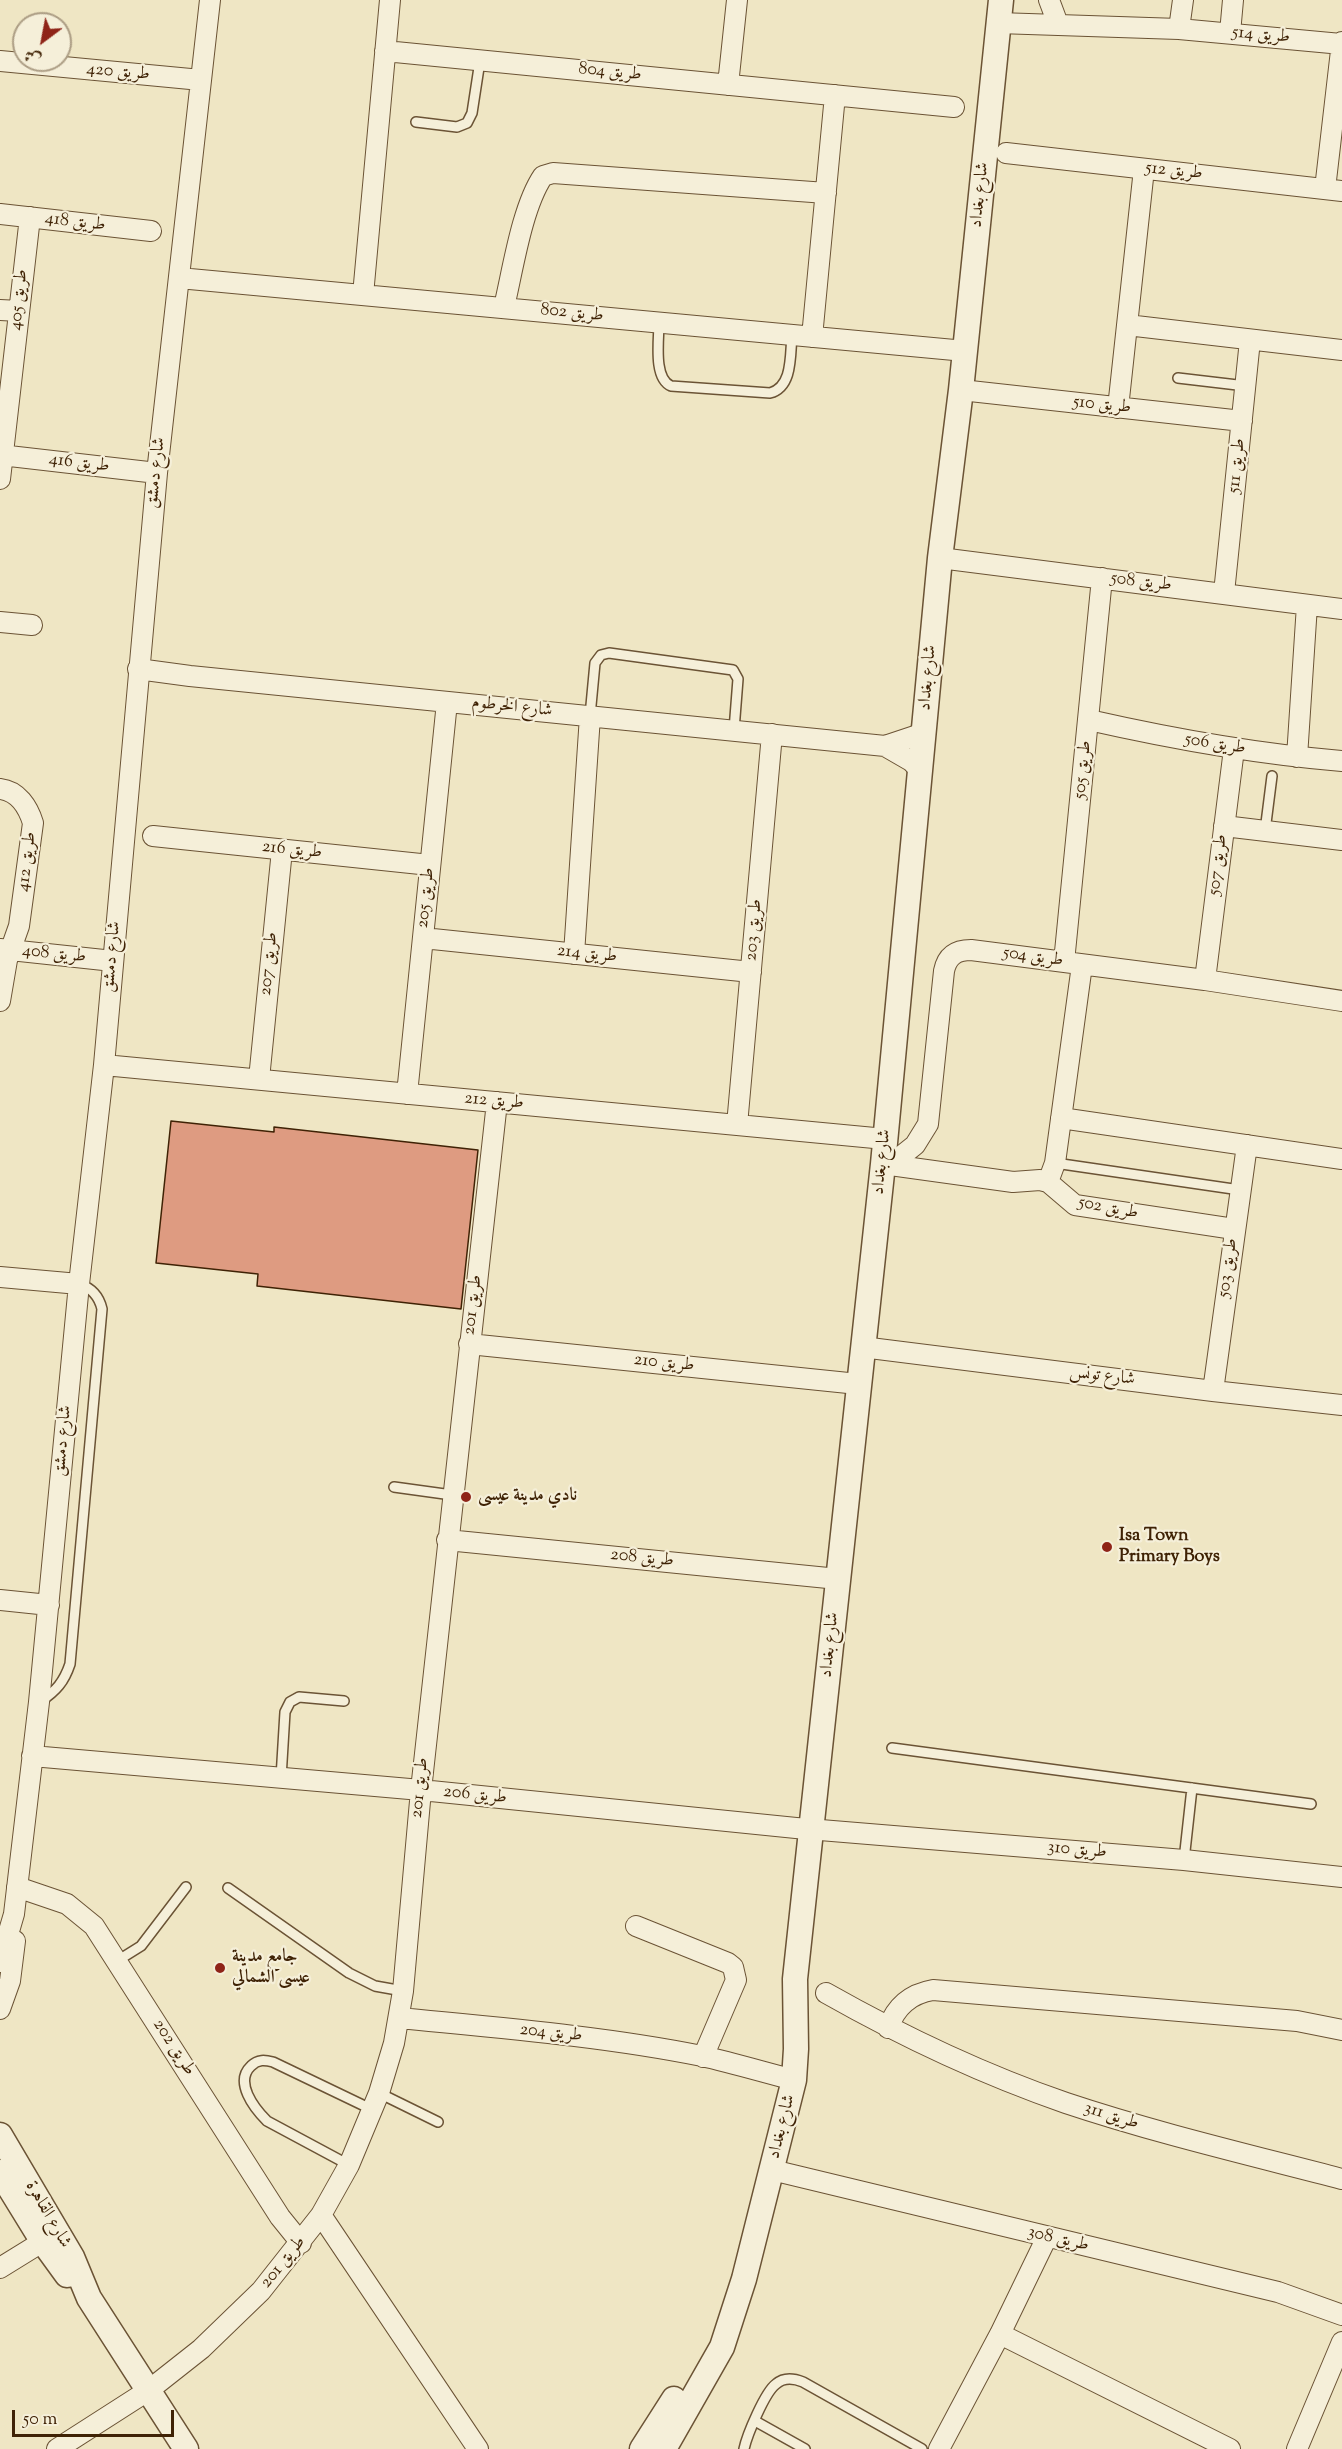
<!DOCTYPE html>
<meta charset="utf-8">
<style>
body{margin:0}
#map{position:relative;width:1342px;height:2449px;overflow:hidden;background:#efe6c4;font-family:"Sorts Mill Goudy",Amiri,serif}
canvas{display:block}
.north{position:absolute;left:12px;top:12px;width:60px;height:60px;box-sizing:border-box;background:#f5efd9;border:2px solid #ac9d84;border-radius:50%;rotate:212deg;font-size:16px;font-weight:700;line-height:24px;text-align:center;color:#3f2205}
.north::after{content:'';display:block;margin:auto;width:21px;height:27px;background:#8f2418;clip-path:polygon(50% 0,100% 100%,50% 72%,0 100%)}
.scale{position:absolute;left:12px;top:2410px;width:162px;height:27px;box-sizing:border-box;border:3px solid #3f2205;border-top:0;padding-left:8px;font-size:18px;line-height:21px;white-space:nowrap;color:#3f2205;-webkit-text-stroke:4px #f5efd9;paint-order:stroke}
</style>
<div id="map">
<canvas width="1342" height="2449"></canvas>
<div class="north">ش</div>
<div class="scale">50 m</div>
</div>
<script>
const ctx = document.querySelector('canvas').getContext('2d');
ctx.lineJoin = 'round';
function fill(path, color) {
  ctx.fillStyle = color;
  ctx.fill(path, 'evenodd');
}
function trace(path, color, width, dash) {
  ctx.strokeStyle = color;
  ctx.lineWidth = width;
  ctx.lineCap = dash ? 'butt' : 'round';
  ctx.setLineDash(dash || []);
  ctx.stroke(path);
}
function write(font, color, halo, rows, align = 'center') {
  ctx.font = font + ' "Sorts Mill Goudy",Amiri,serif';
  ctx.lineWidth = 4.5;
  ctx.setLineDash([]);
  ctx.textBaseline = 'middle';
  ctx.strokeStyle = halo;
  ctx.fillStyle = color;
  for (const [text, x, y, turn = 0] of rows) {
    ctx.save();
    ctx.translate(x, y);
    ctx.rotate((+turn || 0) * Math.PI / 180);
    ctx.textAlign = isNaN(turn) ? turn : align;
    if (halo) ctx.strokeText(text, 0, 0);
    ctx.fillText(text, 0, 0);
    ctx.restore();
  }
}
const building = new Path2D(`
 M 171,1121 L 274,1132 L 274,1127 L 478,1150 L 461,1309 L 257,1286 L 258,1274 L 156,1263 Z`);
const service = new Path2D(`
 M 416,122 L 457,127 L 467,123 L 472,113 L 480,61
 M 659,322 C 659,340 653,378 671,386 L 770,393 C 793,387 790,355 792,335
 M 1178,378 L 1246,386
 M 590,716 L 595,663 L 601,655 L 609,653 L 733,670 L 738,679 L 734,730
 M 1265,831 L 1272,776
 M 1055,1163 L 1240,1190
 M 394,1487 L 452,1495
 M 41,1701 C 56,1691 64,1682 70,1664 L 102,1309 C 99,1296 92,1288 79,1284
 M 892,1748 L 1311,1804
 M 281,1778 L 285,1712 L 290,1702 L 299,1697 L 344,1701
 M 1184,1860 L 1192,1788
 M 228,1888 L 349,1973 L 375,1986 L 403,1991
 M 117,1961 L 141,1946 L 186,1887
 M 379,2093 L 438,2122
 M 349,2165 L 267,2121 C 254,2108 234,2082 251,2066 C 258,2059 265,2060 273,2062 L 373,2110
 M 755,2421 L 805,2449
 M 744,2449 C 747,2435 765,2392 776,2384 C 784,2377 793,2378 803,2382 L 922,2449`);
const minor = new Path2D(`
 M 1049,0 L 1058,24
 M 998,23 L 1179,29 L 1342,44
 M 1179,29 L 1183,0
 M 1230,33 L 1233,0
 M 385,51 L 954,107
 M 0,61 L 201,80
 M 728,85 L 737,0
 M 1006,153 L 1342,191
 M 1325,189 L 1342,42
 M 0,214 L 151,231
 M 179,278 L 965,351
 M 363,295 L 390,0
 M 504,307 C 513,269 522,207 543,176 L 553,173 L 826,193
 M 0,310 L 19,311
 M 1127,325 L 1342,350
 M 812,337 L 835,95
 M 961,390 L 1242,421
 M 1118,408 L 1144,169
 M 0,455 L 157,473
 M 0,479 L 30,217
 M 940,558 L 1342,609
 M 1224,593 L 1250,340
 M 0,622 L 32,625
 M 138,669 L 190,676 L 885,746 L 924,733
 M 1089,720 C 1173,739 1256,754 1342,761
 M 885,746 L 911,761 L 921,771
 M 1297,757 L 1307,605
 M 0,789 C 18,791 28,807 33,823 L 19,926 L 7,960 L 0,1001
 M 1224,826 L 1342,840
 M 153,836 L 430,865
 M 423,938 L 751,972
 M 0,949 L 113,961
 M 574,954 L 590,716
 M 1064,962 L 1102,578
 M 1205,980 L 1234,749
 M 104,1065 L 885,1139
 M 259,1079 L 282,850
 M 407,1094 L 447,702
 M 1061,1118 L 1342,1159
 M 737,1125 L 772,734
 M 883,1164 L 1013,1182 L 1040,1180 L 1048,1182 L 1075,1205 L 1234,1229
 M 890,1165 L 915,1145 L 928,1124 L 944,971 C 947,956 956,950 971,950 L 1205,980 L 1342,1001
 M 1048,1182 L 1055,1163 L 1082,965
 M 0,1277 L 79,1284
 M 469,1344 L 858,1384
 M 862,1347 L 1213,1391 L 1342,1405
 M 1213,1391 L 1247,1145
 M 447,1540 L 838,1579
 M 0,1600 L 49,1605
 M 32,1756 L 421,1790 L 796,1828 L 1184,1860 L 1342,1877
 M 17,1887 L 67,1904 L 94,1926 L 280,2217 L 301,2243
 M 636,1926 L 728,1963 L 733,1967 L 736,1980 L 703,2057
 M 0,1962 L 14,1914 L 39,1702 L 79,1284 L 104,1065 L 157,473 L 210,0
 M 826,1993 C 902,2036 982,2074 1066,2103 C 1156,2133 1250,2155 1342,2179
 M 0,2009 L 10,1981 L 15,1941
 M 399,2018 C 500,2028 602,2036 702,2056 C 733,2063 763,2072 794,2080
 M 888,2028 C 896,2006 910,1994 933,1990 L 1297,2021 L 1342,2030
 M 772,2170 L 1278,2292 L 1342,2315
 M 321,2215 L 478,2449
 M 0,2268 L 55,2234
 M 1000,2334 L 1230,2449
 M 57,2449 L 149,2390 L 201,2349 L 261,2291 L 321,2215 L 349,2165 L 379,2093 L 394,2043 L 403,1991 L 421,1790 L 497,1102
 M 939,2449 L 1000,2334 L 1047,2237
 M 1297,2449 L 1342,2342`);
const tertiary = new Path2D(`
 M 0,2135 L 72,2257 L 89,2298 L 186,2449
 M 0,2172 L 43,2242 L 67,2275
 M 642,2449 L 674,2399
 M 664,2449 L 722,2347 L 744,2279 L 794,2080 L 796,2049 L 795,1979 L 883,1164 L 940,558 L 961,390 L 1001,0`);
const markers = [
 [466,1497,6,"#8f2418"],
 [1107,1547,6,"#8f2418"],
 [220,1968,6,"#8f2418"]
];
const streetNames = [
 ["طريق 514",1261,36,5],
 ["طريق 420",118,73,5],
 ["طريق 804",610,73,6],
 ["طريق 512",1174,172,6],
 ["شارع بغداد",981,195,-84],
 ["طريق 418",75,223,7],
 ["طريق 405",20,300,-84],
 ["طريق 802",572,314,6],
 ["طريق 510",1102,406,6],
 ["طريق 416",79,464,7],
 ["طريق 511",1238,466,-84],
 ["شارع دمشق",157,473,-84],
 ["طريق 508",1141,583,7],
 ["شارع بغداد",929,678,-85],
 ["شارع الخرطوم",512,708,6],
 ["طريق 506",1215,745,9],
 ["طريق 505",1084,770,-84],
 ["طريق 216",292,851,6],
 ["طريق 412",28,862,-83],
 ["طريق 507",1219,865,-83],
 ["طريق 205",427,898,-84],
 ["طريق 203",755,930,-85],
 ["طريق 408",54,955,6],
 ["طريق 214",587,955,6],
 ["شارع دمشق",113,957,-85],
 ["طريق 504",1033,958,8],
 ["طريق 207",270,964,-84],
 ["طريق 212",494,1102,5],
 ["شارع بغداد",883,1162,-84],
 ["طريق 502",1108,1209,11],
 ["طريق 503",1229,1268,-82],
 ["طريق 201",474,1305,-83],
 ["طريق 210",664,1364,6],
 ["شارع تونس",1102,1377,7],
 ["شارع دمشق",64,1441,-85],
 ["طريق 208",642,1559,6],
 ["شارع بغداد",831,1645,-84],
 ["طريق 201",421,1788,-84],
 ["طريق 206",475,1796,6],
 ["طريق 310",1077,1851,5],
 ["طريق 204",551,2034,6],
 ["طريق 202",173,2048,57],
 ["طريق 311",1111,2117,17],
 ["شارع بغداد",783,2127,-76],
 ["شارع القاهرة",47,2215,60],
 ["طريق 308",1058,2240,13],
 ["طريق 201",284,2263,-51]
];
const poiNames = [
 ["نادي مدينة عيسى",478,1497],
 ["Isa Town",1119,1537],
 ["Primary Boys",1119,1558],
 ["جامع مدينة",232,1958],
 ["عيسى الشمالي",232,1979]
];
fill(building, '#de9b81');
trace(building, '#3f2205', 1.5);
trace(service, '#6b5335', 12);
trace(minor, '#6b5335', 22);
trace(tertiary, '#6b5335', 27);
trace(service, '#f5efd9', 9);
trace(minor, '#f5efd9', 20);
trace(tertiary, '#f5efd9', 24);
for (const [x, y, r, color] of markers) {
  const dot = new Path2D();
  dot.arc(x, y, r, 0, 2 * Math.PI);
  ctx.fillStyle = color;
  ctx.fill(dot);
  trace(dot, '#f5efd9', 2);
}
write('18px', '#3f2205', '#f5efd9', streetNames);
write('bold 18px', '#3f2205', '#f5efd9', poiNames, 'left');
</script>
